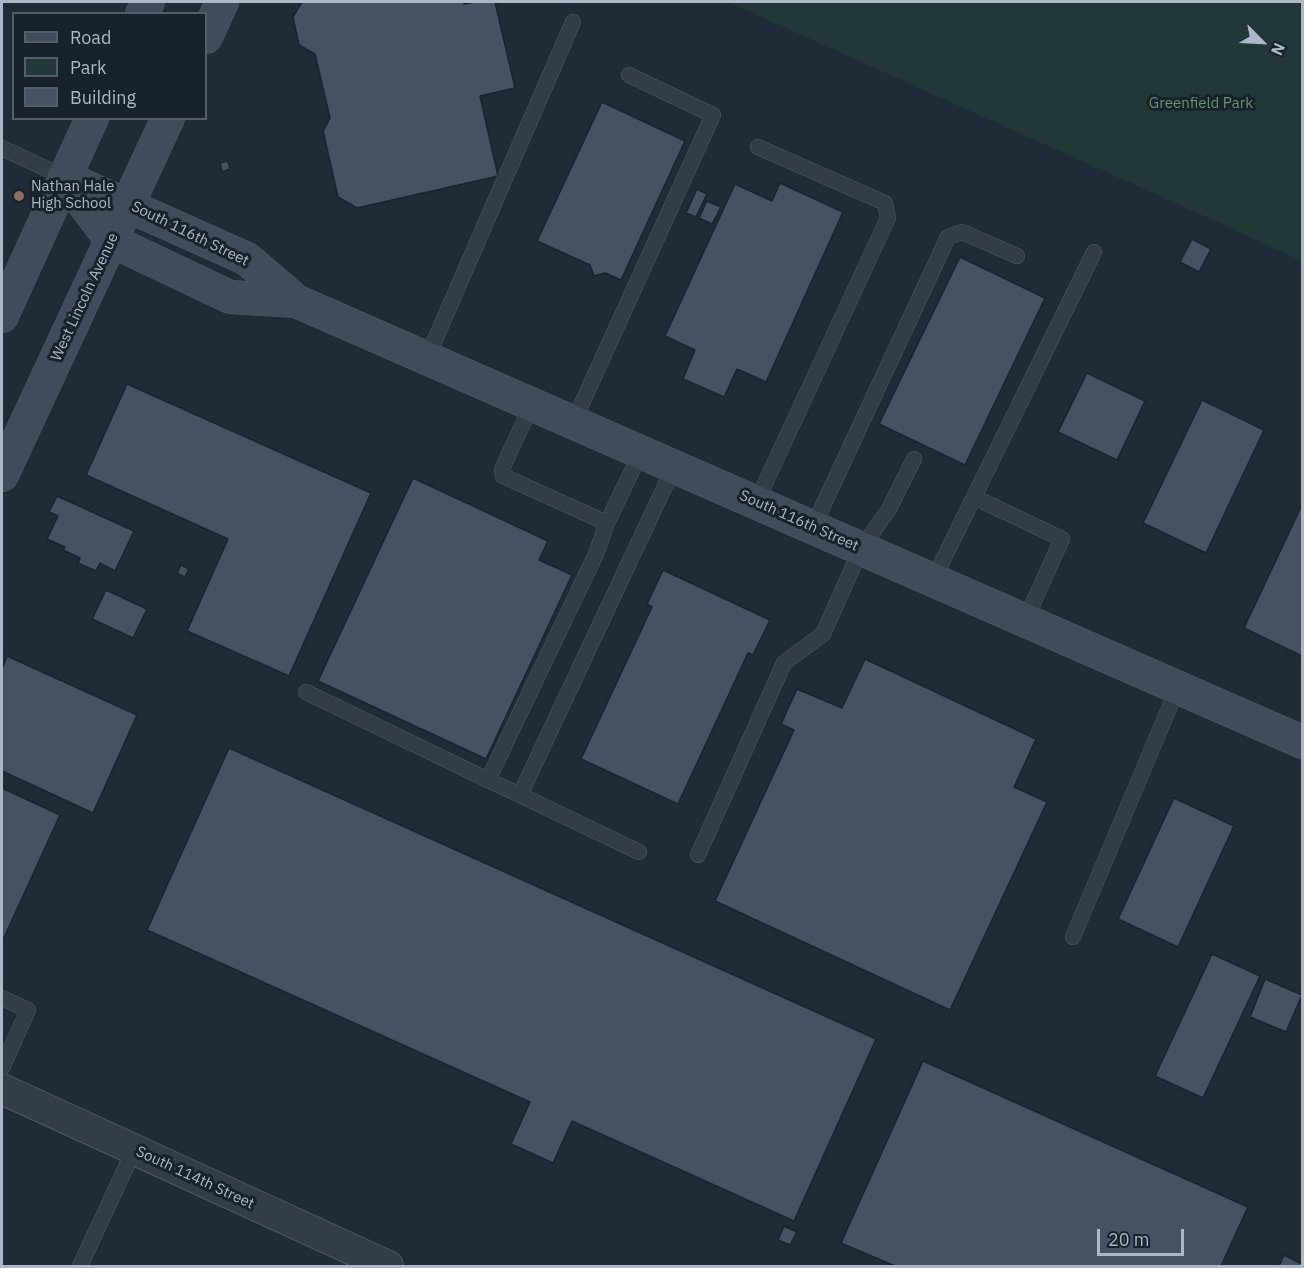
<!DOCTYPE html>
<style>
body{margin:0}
#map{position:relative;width:1304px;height:1268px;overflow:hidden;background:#1f2b37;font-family:"IBM Plex Sans",sans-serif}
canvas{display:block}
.frame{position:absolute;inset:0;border:3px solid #adb7c5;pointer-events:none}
.legend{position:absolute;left:12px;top:12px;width:195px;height:108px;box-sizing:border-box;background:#18222c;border:2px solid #545e69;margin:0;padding:8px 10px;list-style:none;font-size:18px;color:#adb7c5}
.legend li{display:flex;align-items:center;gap:12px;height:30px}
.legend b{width:30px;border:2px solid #545e69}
.north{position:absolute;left:1232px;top:12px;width:60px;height:60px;-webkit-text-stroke:4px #18222c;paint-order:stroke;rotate:114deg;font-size:16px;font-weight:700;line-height:24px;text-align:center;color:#adb7c5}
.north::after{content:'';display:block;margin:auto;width:21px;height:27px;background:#adb7c5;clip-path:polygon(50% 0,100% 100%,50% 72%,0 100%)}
.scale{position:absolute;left:1097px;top:1229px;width:87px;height:27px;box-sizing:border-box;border:3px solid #adb7c5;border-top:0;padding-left:8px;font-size:18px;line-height:21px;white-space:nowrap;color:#adb7c5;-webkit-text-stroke:4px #18222c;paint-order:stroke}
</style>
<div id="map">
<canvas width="1304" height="1268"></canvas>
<div class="frame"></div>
<ul class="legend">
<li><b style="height:8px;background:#414c5b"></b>Road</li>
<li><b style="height:16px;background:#213738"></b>Park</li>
<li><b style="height:16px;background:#455262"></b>Building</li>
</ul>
<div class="north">N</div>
<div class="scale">20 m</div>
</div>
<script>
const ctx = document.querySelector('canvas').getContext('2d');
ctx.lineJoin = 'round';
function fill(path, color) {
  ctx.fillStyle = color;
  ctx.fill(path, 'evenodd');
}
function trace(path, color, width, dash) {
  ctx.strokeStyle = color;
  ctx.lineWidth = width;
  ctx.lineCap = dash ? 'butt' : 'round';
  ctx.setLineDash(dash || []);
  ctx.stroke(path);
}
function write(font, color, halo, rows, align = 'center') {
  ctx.font = font + ' "IBM Plex Sans",sans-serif';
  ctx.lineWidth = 6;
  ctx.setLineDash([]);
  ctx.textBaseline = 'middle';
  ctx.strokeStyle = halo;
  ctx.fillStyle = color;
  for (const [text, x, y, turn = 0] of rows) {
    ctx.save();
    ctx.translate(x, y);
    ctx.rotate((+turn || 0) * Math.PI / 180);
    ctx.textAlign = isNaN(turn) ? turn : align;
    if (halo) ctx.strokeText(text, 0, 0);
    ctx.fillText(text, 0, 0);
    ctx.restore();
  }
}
const green = new Path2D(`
 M 728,2 L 1302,2 L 1302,261 L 1226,226 Z`);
const building = new Path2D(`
 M 302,2 L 464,2 L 464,4 L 476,2 L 495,2 L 515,88 L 480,96 L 498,176 L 357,208 L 338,197 L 323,131 L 330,118 L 315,54 L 299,45 L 293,17 Z
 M 602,102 L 685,141 L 621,280 L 605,273 L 594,276 L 590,265 L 537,241 Z
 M 228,161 L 230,169 L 222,172 L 220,163 Z
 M 780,183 L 843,212 L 766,382 L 737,369 L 724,397 L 683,379 L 695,350 L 665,336 L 735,184 L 772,201 Z
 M 697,189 L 707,194 L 696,217 L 686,213 Z
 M 707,201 L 721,207 L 712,224 L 699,218 Z
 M 1192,239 L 1211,249 L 1199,272 L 1180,262 Z
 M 960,257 L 1045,298 L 965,465 L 879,424 Z
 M 1087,373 L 1145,401 L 1117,460 L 1058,432 Z
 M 127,384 L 371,493 L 289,676 L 187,631 L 228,539 L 86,475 Z
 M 1202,400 L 1264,430 L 1206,553 L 1143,523 Z
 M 413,478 L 548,541 L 539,560 L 572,575 L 486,759 L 318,681 Z
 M 57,496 L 134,531 L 115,571 L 100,563 L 96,571 L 78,563 L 80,558 L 63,550 L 65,547 L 47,539 L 58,516 L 49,512 Z
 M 1302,505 L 1302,656 L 1244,628 Z
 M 181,565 L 189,569 L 185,577 L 177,573 Z
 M 663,570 L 770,620 L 753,655 L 748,653 L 678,804 L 581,759 L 652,607 L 647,604 Z
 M 106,590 L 147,609 L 133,638 L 92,619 Z
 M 7,656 L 137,715 L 93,813 L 2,771 L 2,669 Z
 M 865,659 L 1036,739 L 1014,787 L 1047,802 L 950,1010 L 715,901 L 794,730 L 781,724 L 797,689 L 842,708 Z
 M 229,748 L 876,1039 L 794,1221 L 572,1121 L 553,1163 L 511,1144 L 530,1102 L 147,930 Z
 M 2,788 L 60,815 L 2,942 Z
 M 1174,798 L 1234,826 L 1178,947 L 1118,919 Z
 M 1212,954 L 1260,976 L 1203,1098 L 1155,1076 Z
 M 1265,979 L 1302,995 L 1286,1032 L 1250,1017 Z
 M 923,1061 L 1248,1207 L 1221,1266 L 895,1266 L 841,1243 Z
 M 784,1226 L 797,1232 L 790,1245 L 778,1240 Z
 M 1284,1255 L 1302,1264 L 1302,1266 L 1279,1266 Z`);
const lane = new Path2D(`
 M 2,148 L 64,177
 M 427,358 L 573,22
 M 532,404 L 502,469 L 503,476 L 607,523 L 641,452
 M 573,423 L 713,115 L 629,75
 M 974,497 L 1094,252
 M 756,503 L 888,218 L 885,203 L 758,147
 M 813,527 L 948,237 L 962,232 L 1017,256
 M 933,580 L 974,497 L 1062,539 L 1025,621
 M 306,692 L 488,780 L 596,554 L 607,523
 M 488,780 L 520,795
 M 639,852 L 520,795 L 674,467
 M 698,855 L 784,663 L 823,634 L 861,549 L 889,509 L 914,459
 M 1073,937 L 1178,687
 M 2,998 L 28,1010 L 2,1068
 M 80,1266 L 134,1150`);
const street = new Path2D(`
 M 2,1089 L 388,1266`);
const secondary = new Path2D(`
 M 142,14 L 148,2
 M 206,37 L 222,2
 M 64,177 L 247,259 L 296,301 L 1302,742
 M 65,179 L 112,241 L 230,297 L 296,301
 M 2,316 L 92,118
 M 2,475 L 168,118`);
const markers = [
 [19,196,6,"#8d6e63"]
];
const parkNames = [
 ["Greenfield Park",1201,104]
];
const poiNames = [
 ["Nathan Hale",31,187],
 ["High School",31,204]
];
const streetNames = [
 ["South 116th Street",190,234,26],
 ["West Lincoln Avenue",85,297,-65],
 ["South 116th Street",799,521,24],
 ["South 114th Street",195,1178,25]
];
fill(green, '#213738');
fill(building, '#455262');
trace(building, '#1a242e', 1.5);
trace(lane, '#505a66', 16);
trace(street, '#505a66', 32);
trace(secondary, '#505a66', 34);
trace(lane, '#333d48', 15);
trace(street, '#333d48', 30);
trace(secondary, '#414c5b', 33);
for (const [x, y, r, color] of markers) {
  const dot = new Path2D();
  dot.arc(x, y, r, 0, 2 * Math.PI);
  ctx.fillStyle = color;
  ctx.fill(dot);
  trace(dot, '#18222c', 2);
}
write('15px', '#64956d', '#18222c', parkNames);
write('15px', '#adb7c5', '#18222c', poiNames, 'left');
write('15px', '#adb7c5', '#18222c', streetNames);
</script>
